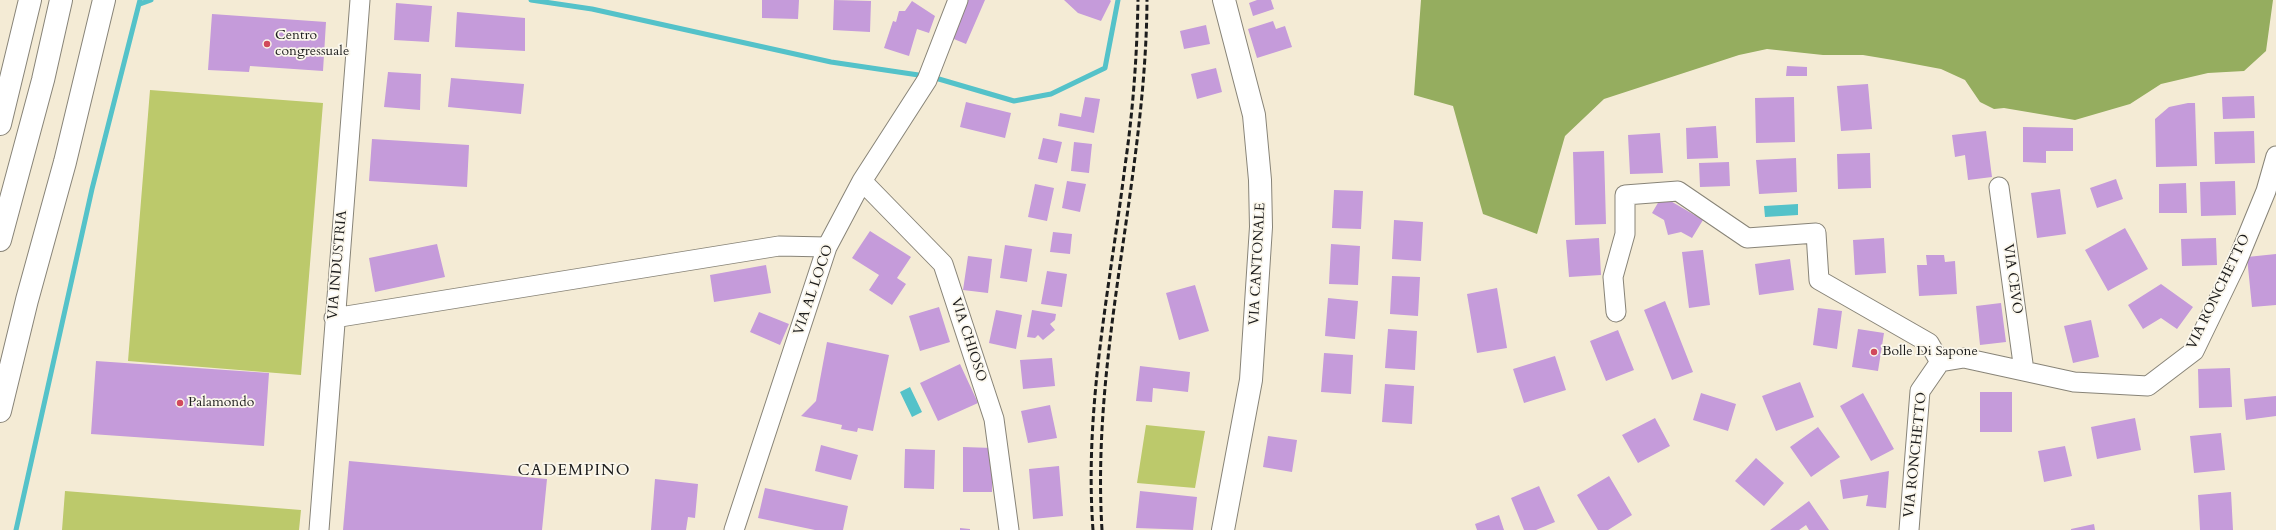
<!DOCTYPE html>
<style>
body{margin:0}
canvas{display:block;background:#f4ebd5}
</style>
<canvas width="2276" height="530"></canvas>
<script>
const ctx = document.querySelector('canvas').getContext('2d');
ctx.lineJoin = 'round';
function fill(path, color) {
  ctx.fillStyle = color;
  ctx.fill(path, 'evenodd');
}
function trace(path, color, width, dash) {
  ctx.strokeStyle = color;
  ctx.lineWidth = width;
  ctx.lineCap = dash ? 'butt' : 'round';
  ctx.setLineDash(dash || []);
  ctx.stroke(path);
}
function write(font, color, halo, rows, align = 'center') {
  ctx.font = font + ' Cardo,serif';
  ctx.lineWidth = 3.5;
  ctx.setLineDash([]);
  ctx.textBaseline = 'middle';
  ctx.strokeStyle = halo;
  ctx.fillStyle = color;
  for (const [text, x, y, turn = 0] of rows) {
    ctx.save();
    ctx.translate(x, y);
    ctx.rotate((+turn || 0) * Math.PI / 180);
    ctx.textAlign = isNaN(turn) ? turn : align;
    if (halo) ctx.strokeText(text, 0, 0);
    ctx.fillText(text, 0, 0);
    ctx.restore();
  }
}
const green = new Path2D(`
 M 150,90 L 323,103 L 301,375 L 128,361 Z
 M 1146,425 L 1205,431 L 1195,488 L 1137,483 Z
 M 65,491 L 301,510 L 299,530 L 62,530 Z`);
const forest = new Path2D(`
 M 1421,0 L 2273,0 L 2266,51 L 2244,71 L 2208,73 L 2161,84 L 2130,104 L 2075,120 L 2004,108 L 1994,109 L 1980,102 L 1965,80 L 1941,69 L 1893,60 L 1863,55 L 1823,55 L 1767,49 L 1739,55 L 1604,99 L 1565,136 L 1537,234 L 1483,214 L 1453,106 L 1414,95 Z`);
const water = new Path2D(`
 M 1798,204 L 1798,215 L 1765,217 L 1764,206 Z
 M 910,387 L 922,412 L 912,417 L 900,392 Z`);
const stream = new Path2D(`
 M 531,0 L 592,9 L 831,62 L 932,77 L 1014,101 L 1051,94 L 1105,68 L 1118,0
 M 140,4 L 151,0
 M 16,530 L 92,189 L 140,0`);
const building = new Path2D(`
 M 762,0 L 799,0 L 798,19 L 762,18 Z
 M 834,0 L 871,1 L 870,32 L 833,30 Z
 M 965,0 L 985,0 L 966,44 L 949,37 Z
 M 1064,0 L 1110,0 L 1111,1 L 1101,21 L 1078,13 Z
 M 1257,0 L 1271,0 L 1274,9 L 1253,16 L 1249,3 Z
 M 912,1 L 935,16 L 929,33 L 917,29 L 909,56 L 884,48 L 893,21 L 896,22 L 899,11 L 905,11 Z
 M 396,3 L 432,6 L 429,42 L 394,40 Z
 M 457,12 L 525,18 L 525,51 L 455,47 Z
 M 212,14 L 326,22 L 323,71 L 250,66 L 249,72 L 208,70 Z
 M 1273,21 L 1276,29 L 1285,26 L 1292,47 L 1257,58 L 1248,29 Z
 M 1206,25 L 1210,44 L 1184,49 L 1180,31 Z
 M 1787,66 L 1807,67 L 1807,76 L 1786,76 Z
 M 1216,68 L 1222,92 L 1197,99 L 1191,74 Z
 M 388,72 L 421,74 L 420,110 L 384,107 Z
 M 451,78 L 524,84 L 521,114 L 448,107 Z
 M 1868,84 L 1872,129 L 1841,131 L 1837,86 Z
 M 2254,96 L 2255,118 L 2223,119 L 2222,97 Z
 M 1085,97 L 1100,99 L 1094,133 L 1058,126 L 1060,113 L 1081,117 Z
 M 1794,97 L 1795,142 L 1756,143 L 1755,98 Z
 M 966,102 L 1011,113 L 1005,138 L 960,127 Z
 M 2188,103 L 2195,103 L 2197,166 L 2156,167 L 2155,119 L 2169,107 Z
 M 1716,126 L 1718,158 L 1687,159 L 1686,128 Z
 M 2023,127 L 2073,128 L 2073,151 L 2046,151 L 2046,163 L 2023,162 Z
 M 1986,131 L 1992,177 L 1968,180 L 1965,155 L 1955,157 L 1952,135 Z
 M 2254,131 L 2255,163 L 2215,164 L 2214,132 Z
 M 1660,133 L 1663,173 L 1630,174 L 1628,135 Z
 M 1043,138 L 1062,142 L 1057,163 L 1038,159 Z
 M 372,139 L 469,145 L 467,187 L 369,181 Z
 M 1074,142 L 1092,144 L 1089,173 L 1071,171 Z
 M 1604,151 L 1606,224 L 1575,225 L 1573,152 Z
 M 1870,153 L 1871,188 L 1838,189 L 1837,154 Z
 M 1796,158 L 1797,192 L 1759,194 L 1756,160 Z
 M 1729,162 L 1730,186 L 1700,187 L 1699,163 Z
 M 2116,179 L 2123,199 L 2097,208 L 2090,188 Z
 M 1067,181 L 1086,184 L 1080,212 L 1062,208 Z
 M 2235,181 L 2236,215 L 2201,216 L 2200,182 Z
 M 2186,183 L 2187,213 L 2159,213 L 2159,184 Z
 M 1035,184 L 1054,188 L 1047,221 L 1028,217 Z
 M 2060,189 L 2066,234 L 2037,238 L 2031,193 Z
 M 1334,190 L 1363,191 L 1361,229 L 1332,228 Z
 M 1662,196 L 1703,220 L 1692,238 L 1681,232 L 1668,235 L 1664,220 L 1652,213 Z
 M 1394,220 L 1423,222 L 1421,261 L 1392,259 Z
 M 2125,228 L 2148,269 L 2108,291 L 2085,250 Z
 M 870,231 L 911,257 L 897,278 L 906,284 L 892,305 L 869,290 L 879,275 L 852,258 Z
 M 1053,232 L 1072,234 L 1070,254 L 1050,252 Z
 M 1599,238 L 1601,275 L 1569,277 L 1566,240 Z
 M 1884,238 L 1886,273 L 1855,275 L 1853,240 Z
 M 2216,238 L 2217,265 L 2182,266 L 2181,239 Z
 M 437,244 L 445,277 L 375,292 L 369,258 Z
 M 1331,244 L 1360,246 L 1358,285 L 1329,284 Z
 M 1005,245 L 1032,249 L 1027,282 L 1000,278 Z
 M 1703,250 L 1710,305 L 1689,308 L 1682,252 Z
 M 2276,254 L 2276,305 L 2252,307 L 2247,257 Z
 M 1926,255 L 1944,255 L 1945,262 L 1955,261 L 1957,294 L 1919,296 L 1917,265 L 1927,265 Z
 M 968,256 L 992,259 L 988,293 L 963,290 Z
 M 1790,259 L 1794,290 L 1759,295 L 1755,264 Z
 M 766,265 L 771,293 L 714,302 L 710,275 Z
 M 1047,271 L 1067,274 L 1062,307 L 1041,304 Z
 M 1392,276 L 1420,277 L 1418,316 L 1390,314 Z
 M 2161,284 L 2193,307 L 2177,329 L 2161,318 L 2143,329 L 2128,305 Z
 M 1195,285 L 1209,331 L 1179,340 L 1166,293 Z
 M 1497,288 L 1507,348 L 1477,353 L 1467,294 Z
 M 1328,298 L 1358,301 L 1355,339 L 1325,336 Z
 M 1665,301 L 1693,372 L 1672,380 L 1644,310 Z
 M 2001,303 L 2006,342 L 1980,345 L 1976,306 Z
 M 939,307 L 950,342 L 920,351 L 909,316 Z
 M 1818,308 L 1842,311 L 1837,349 L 1813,345 Z
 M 996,310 L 1022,315 L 1016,349 L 989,343 Z
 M 1032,310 L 1056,314 L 1055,320 L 1050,324 L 1055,330 L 1043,340 L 1038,335 L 1035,338 L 1027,337 Z
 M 759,312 L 789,324 L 780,345 L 750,332 Z
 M 2091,320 L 2099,357 L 2073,363 L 2064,326 Z
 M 1388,329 L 1417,331 L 1415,370 L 1385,368 Z
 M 1858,329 L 1884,333 L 1878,371 L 1852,367 Z
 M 1618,330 L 1634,370 L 1606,381 L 1590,341 Z
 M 827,342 L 889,355 L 873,431 L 858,428 L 857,432 L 841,429 L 842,425 L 801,416 L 816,401 Z
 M 1324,353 L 1353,355 L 1351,394 L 1321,392 Z
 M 1555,356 L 1566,390 L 1524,403 L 1513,369 Z
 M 1052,358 L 1055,386 L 1023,389 L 1020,360 Z
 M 96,361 L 269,373 L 264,446 L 91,434 Z
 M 960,364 L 978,403 L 938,421 L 920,383 Z
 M 1140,366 L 1190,372 L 1188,392 L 1153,388 L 1152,402 L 1136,401 Z
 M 2230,368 L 2232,407 L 2199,408 L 2198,369 Z
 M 1800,382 L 1814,417 L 1776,431 L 1762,396 Z
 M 1385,384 L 1414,386 L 1412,424 L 1382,422 Z
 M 1980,392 L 2012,392 L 2012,432 L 1980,432 Z
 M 1701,393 L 1736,404 L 1728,431 L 1693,420 Z
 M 1863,393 L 1894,449 L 1871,461 L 1840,406 Z
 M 2276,396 L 2276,416 L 2246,420 L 2244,399 Z
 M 1050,405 L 1057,438 L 1028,443 L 1021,411 Z
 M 1655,418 L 1670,446 L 1638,463 L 1622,435 Z
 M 2135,418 L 2141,450 L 2097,459 L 2091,427 Z
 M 1818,427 L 1840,457 L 1811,477 L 1790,447 Z
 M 2221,433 L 2225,470 L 2194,473 L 2190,436 Z
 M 1268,436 L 1297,440 L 1292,472 L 1263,467 Z
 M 821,445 L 858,455 L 851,480 L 815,471 Z
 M 2065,446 L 2072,476 L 2044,482 L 2038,451 Z
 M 963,447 L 993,448 L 992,492 L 963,492 Z
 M 905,449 L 935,450 L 934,489 L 904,488 Z
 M 1756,458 L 1784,483 L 1764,506 L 1735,481 Z
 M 349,461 L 547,479 L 542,530 L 343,530 Z
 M 1059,466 L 1063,516 L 1033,519 L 1029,469 Z
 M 1889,471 L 1886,508 L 1866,506 L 1868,495 L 1843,499 L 1840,480 Z
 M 1609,476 L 1632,515 L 1608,530 L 1598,530 L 1577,495 Z
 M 655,479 L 698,484 L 695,518 L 688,517 L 686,530 L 651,530 Z
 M 1539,486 L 1555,522 L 1536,530 L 1524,530 L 1511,498 Z
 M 765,488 L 848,506 L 843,530 L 815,530 L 758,518 Z
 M 1140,491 L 1197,497 L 1193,530 L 1136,528 Z
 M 2231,492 L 2233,530 L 2200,530 L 2198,495 Z
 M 1809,501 L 1829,530 L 1809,530 L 1806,525 L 1799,530 L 1770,530 Z
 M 1499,515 L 1504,530 L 1477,530 L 1475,524 Z
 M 2094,524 L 2095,530 L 2071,530 L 2071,529 Z
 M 960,528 L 970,529 L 970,530 L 960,530 Z`);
const minor = new Path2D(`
 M 862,181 L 943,264 L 994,419 L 1009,530
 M 1999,187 L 2024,371
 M 1616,312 L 1613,277 L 1625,234 L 1625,195 L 1678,191 L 1747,238 L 1816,233 L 1819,280 L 1929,343 L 1940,362
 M 334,318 L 779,246 L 827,247
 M 319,530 L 360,0
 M 734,530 L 827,247 L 862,181 L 927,80 L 958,0
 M 1909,530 L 1920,391 L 1940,362 L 1964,358 L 2074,382 L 2148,386 L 2194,351 L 2236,264 L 2266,191 L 2276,156`);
const primary = new Path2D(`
 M 1223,530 L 1251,380 L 1261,227 L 1260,180 L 1254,115 L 1224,0`);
const motorway = new Path2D(`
 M 0,124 L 30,0
 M 0,240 L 43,80 L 61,0
 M 0,411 L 27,300 L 65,162 L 104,0`);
const rail = new Path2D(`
 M 1093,530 C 1084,407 1110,287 1125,166 C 1133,111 1137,56 1138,0
 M 1102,530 C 1091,351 1146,178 1147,0`);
const markers = [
 [267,44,4,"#d1495b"],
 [1874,352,4,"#d1495b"],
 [180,403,4,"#d1495b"]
];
const poiNames = [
 ["Centro",275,36],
 ["congressuale",275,52],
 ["Bolle Di Sapone",1882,352],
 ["Palamondo",188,403]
];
const streetNames = [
 ["VIA CANTONALE",1258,264,-87],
 ["VIA INDUSTRIA",338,265,-85],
 ["VIA CEVO",2012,279,82],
 ["VIA AL LOCO",814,290,-71],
 ["VIA RONCHETTO",2219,292,-64],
 ["VIA CHIOSO",968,340,72],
 ["VIA RONCHETTO",1916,455,-84]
];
const quarterNames = [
 ["CADEMPINO",574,471]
];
fill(green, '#bcc96b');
fill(forest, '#95ad5f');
fill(water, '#54c2c9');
trace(stream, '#54c2c9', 5);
fill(building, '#c59bda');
trace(minor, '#888478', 21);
trace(primary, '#888478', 24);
trace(motorway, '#888478', 24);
trace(minor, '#fff', 19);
trace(primary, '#fff', 22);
trace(motorway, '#fff', 22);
trace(rail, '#1c1c1c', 3, [6, 3]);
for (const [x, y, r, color] of markers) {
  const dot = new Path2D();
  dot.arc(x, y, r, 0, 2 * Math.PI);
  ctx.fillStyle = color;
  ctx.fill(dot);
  trace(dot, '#fbf7ec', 1.5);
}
write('14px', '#1c1c1c', '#fbf7ec', poiNames, 'left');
write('14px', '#1c1c1c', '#fbf7ec', streetNames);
ctx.letterSpacing = '1px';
write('16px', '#1c1c1c', '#fbf7ec', quarterNames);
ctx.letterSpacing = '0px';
</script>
